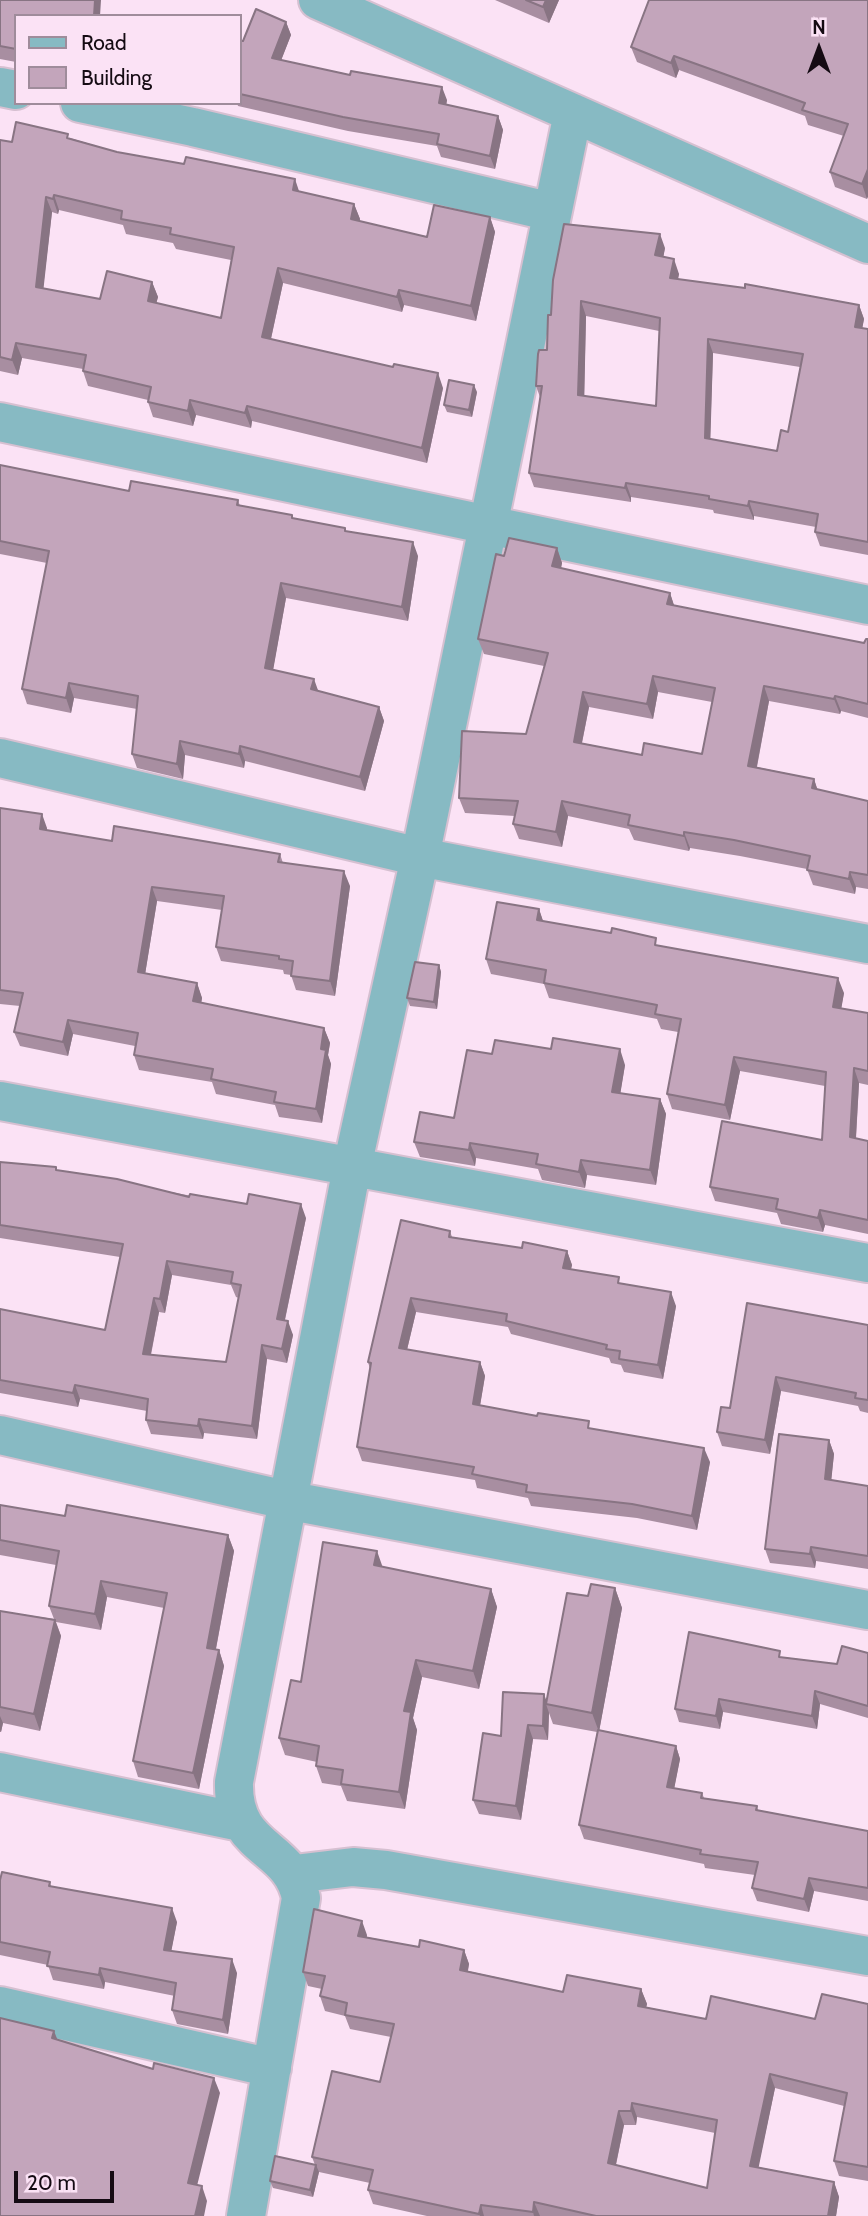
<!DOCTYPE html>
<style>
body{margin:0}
#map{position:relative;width:868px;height:2216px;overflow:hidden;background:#fbe2f5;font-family:Cabin,sans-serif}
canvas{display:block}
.legend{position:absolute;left:14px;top:14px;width:228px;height:91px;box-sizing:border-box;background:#fbe2f5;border:2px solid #9f8c9b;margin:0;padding:9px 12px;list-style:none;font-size:21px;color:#150b13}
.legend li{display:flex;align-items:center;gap:14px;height:35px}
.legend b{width:35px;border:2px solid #9f8c9b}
.north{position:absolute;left:784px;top:14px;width:70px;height:70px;-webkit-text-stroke:5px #fbe2f5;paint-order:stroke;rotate:0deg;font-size:19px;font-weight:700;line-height:28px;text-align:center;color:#150b13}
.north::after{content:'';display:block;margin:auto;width:24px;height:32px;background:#150b13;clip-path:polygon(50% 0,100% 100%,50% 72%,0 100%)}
.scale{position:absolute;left:14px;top:2171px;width:100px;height:32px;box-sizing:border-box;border:4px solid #150b13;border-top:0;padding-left:9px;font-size:21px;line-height:24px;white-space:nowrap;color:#150b13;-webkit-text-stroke:5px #fbe2f5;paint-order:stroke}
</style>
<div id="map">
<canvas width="868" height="2216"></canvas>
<ul class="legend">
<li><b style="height:9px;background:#87bac3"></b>Road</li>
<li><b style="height:19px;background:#c3a5bb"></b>Building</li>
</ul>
<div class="north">N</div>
<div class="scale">20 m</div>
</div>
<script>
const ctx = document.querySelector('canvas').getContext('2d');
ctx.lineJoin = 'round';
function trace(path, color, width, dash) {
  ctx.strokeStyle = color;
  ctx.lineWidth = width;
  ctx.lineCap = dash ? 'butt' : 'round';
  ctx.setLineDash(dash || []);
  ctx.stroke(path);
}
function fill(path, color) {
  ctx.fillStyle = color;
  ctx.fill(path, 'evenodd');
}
const minor = new Path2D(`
 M 318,0 L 868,244
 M 0,87 L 16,90
 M 80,103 L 193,127 L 552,212
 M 0,422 L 868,605
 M 0,758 L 420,857 L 868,944
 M 0,1101 L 868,1263
 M 0,1435 L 286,1500 L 868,1610
 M 0,1772 L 240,1822
 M 294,1874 L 353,1867 L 386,1870 L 868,1956
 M 0,2006 L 272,2068
 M 246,2216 L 301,1898 C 291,1844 232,1852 234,1782 L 352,1167 L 420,857 L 573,113`);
const wall = new Path2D(`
 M 0,0 L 16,16 L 16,62 L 0,59 Z
 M 495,0 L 559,0 L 549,23 Z
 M 868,0 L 867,199 L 835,187 L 830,172 L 844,136 L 808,125 L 805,116 L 679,70 L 676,78 L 637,62 L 631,47 Z
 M 286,22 L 291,35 L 281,60 L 447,100 L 446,105 L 498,116 L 503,130 L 495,169 L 441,157 L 437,146 L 348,131 L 238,106 L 237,103 L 240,103 L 240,41 L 243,41 Z
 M 70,138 L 117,152 L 354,204 L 360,219 L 359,221 L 427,237 L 490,217 L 495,232 L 476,321 L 404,305 L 402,312 L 283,283 L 271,339 L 443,388 L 427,463 L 252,421 L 251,428 L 196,415 L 193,426 L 153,417 L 148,402 L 148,400 L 88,386 L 83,371 L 83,369 L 22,358 L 18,375 L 0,371 L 0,140 L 12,142 ZM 59,210 L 123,225 L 126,234 L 173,243 L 176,249 L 231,260 L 221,318 L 156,303 L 158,297 L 152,282 L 100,299 L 43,288 L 52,212 L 58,214 Z
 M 665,248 L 663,257 L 679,274 L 678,279 L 859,305 L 864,319 L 862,328 L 868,329 L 868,555 L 820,546 L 815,532 L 816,527 L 754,516 L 754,520 L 714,513 L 713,510 L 631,497 L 631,502 L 534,487 L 529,473 L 540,397 L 536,386 L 547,350 L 551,315 ZM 586,316 L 659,331 L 656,406 L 584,396 ZM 713,353 L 800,367 L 788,432 L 777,451 L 710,439 Z
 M 477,392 L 472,417 L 447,412 L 444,405 Z
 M 0,465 L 129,491 L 238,500 L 240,506 L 292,515 L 293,518 L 347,531 L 418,556 L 408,621 L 286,598 L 273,669 L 318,691 L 379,707 L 384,721 L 365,791 L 245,761 L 244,768 L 185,755 L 183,779 L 137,768 L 132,754 L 137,709 L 74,698 L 71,713 L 27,704 L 22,689 L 47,563 L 0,554 Z
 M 557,548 L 562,563 L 561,568 L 670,593 L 674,606 L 864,643 L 868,639 L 868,718 L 841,711 L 840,714 L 769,701 L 757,767 L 814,779 L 817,789 L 868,801 L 868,889 L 856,887 L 855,894 L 813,885 L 807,869 L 740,856 L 690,848 L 689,851 L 634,840 L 629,829 L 568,816 L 562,847 L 519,839 L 513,824 L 515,816 L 465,813 L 459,798 L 526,734 L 544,666 L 484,654 L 478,639 L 504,556 ZM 658,692 L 712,702 L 702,754 L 642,755 L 582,743 L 589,707 L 653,719 Z
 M 0,808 L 47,828 L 47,831 L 112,841 L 280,854 L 283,863 L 350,886 L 335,996 L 296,990 L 291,975 L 284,974 L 283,970 L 221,961 L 216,947 L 222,910 L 157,901 L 145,974 L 197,983 L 202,998 L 201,1003 L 324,1028 L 330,1043 L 328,1055 L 331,1064 L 322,1123 L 279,1117 L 275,1105 L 216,1094 L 212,1082 L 139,1070 L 134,1055 L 135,1046 L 73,1034 L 68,1056 L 20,1046 L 14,1032 L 20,1006 L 0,1004 Z
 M 539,909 L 543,921 L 659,946 L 844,993 L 841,1008 L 868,1013 L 868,1085 L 859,1083 L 856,1139 L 868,1141 L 868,1234 L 825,1225 L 823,1232 L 781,1224 L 777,1213 L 715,1201 L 710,1187 L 822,1140 L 825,1086 L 740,1071 L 730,1120 L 672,1109 L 667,1094 L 678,1032 L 661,1029 L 657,1019 L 549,998 L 544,984 L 491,974 L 486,959 Z
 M 439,965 L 441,972 L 437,1009 L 410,1006 L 407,998 Z
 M 492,1054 L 625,1065 L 620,1094 L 660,1099 L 666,1114 L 656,1185 L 587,1175 L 585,1188 L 542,1180 L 538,1169 L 476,1158 L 475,1166 L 420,1157 L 414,1142 L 454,1118 Z
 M 0,1162 L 57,1170 L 306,1218 L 285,1320 L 293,1335 L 287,1363 L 267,1359 L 257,1439 L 204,1433 L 203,1439 L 151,1434 L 146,1420 L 147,1411 L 80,1399 L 78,1407 L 0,1393 L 0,1309 L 105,1330 L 120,1257 L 0,1238 ZM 172,1275 L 231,1285 L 236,1297 L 239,1298 L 226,1362 L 151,1355 L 159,1312 L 165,1313 Z
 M 450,1231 L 452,1237 L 522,1248 L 567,1251 L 572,1265 L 571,1269 L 621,1284 L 676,1306 L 663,1379 L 624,1372 L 621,1365 L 611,1363 L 609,1358 L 511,1334 L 508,1327 L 416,1312 L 407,1350 L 480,1362 L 485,1376 L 480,1405 L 592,1429 L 710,1462 L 697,1530 L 637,1518 L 531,1506 L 528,1498 L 477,1488 L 475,1480 L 362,1461 L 357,1447 L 370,1369 L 368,1362 Z
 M 747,1303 L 868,1325 L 868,1413 L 860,1411 L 858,1406 L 781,1391 L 770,1454 L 722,1446 L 717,1432 L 730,1408 Z
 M 829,1440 L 834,1454 L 831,1480 L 868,1486 L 868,1569 L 816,1561 L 815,1568 L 770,1563 L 765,1549 Z
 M 0,1505 L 65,1516 L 228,1535 L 234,1551 L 216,1649 L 219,1650 L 224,1666 L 199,1789 L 138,1777 L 133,1761 L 164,1608 L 107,1597 L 101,1630 L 56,1622 L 61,1636 L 40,1731 L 3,1723 L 1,1732 L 0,1732 L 0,1611 L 54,1619 L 49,1606 L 56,1565 L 0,1555 Z
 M 383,1567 L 491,1589 L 497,1607 L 479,1689 L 422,1677 L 413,1718 L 417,1730 L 405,1809 L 347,1801 L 341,1786 L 322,1783 L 316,1766 L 317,1762 L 285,1755 L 279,1738 L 301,1682 Z
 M 615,1588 L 622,1608 L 599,1731 L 676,1746 L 680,1759 L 674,1788 L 702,1793 L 704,1798 L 757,1806 L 758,1810 L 868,1831 L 868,1901 L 814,1891 L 809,1912 L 757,1901 L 752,1888 L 755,1875 L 705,1868 L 704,1864 L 584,1839 L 579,1825 L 597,1732 L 553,1724 L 549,1713 L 548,1740 L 533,1739 L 521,1820 L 479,1814 L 473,1800 L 501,1736 L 547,1701 L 588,1596 Z
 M 868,1653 L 868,1718 L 820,1704 L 817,1729 L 723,1712 L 720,1729 L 679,1722 L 675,1709 L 783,1657 L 837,1664 Z
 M 0,1880 L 50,1882 L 51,1886 L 177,1922 L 171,1951 L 237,1973 L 228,2034 L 177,2024 L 172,2010 L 175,1996 L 105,1982 L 104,1989 L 53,1980 L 48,1965 L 0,1955 Z
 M 367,1935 L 367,1937 L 419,1947 L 464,1950 L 469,1964 L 468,1971 L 563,1992 L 641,1989 L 647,2004 L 646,2007 L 706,2019 L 815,2019 L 868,2004 L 868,2181 L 839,2176 L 834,2161 L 844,2106 L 775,2088 L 758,2167 L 834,2182 L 839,2197 L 836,2216 L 427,2216 L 373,2204 L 368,2190 L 370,2183 L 319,2172 L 313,2197 L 273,2188 L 270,2181 L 315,2165 L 312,2157 L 380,2082 L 391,2037 L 350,2029 L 345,2016 L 325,2011 L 320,1996 L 322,1989 L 308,1986 L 303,1972 ZM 637,2117 L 715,2133 L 707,2188 L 616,2165 L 624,2125 L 636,2125 Z`);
const shadedWall = new Path2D(`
 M 95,0 L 101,0 L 100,16 L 94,16 Z
 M 546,0 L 559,0 L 549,23 L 543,7 Z
 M 286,22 L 291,35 L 277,71 L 272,58 Z
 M 674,56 L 679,70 L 676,78 L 671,63 Z
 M 442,87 L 447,100 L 444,117 L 439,103 Z
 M 498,116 L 503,130 L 495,169 L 490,156 Z
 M 868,169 L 868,197 L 867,199 L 862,184 Z
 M 295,179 L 300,194 L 293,190 Z
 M 54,195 L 59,210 L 58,214 L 53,199 Z
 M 46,197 L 52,212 L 42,302 L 36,287 Z
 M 354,204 L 360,219 L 356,234 L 351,219 Z
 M 490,217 L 495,232 L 476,321 L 471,306 Z
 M 660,234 L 665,248 L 661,270 L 655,255 Z
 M 674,259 L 679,274 L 675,292 L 670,278 Z
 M 278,268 L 283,283 L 268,352 L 262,337 Z
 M 152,282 L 158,297 L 153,316 L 148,301 Z
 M 399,290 L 404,305 L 402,312 L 397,297 Z
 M 581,301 L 586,316 L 584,410 L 578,395 Z
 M 859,305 L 864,319 L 860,341 L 855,327 Z
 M 708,339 L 713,353 L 710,452 L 705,438 Z
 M 16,343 L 22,358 L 18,375 L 12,360 Z
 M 438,373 L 443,388 L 427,463 L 422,448 Z
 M 474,385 L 477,392 L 472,417 L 469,410 Z
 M 190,400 L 196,415 L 193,426 L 188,411 Z
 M 247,406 L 252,421 L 251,428 L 245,413 Z
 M 626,483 L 631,497 L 631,502 L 625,488 Z
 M 749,501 L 754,516 L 754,520 L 748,506 Z
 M 413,542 L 418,556 L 408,621 L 402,607 Z
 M 557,548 L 562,563 L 558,582 L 552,566 Z
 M 281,583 L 286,598 L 271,682 L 265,668 Z
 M 670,593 L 675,608 L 667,604 Z
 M 653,676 L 658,692 L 653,719 L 647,704 Z
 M 314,679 L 319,693 L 311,689 Z
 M 69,683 L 74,698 L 71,713 L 66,698 Z
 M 764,686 L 769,701 L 754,781 L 748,766 Z
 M 583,692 L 589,707 L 579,757 L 574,742 Z
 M 835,696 L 841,711 L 840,714 L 834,699 Z
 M 379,707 L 384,721 L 365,791 L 360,777 Z
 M 180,741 L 185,755 L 183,779 L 177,764 Z
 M 240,746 L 245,761 L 244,768 L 239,754 Z
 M 814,779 L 819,794 L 812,788 Z
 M 562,801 L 568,816 L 562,847 L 556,832 Z
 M 42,814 L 47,828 L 45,844 L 40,829 Z
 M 684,832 L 690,848 L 689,851 L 684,836 Z
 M 344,871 L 350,886 L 335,996 L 330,981 Z
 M 850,872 L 856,887 L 855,894 L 849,879 Z
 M 152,887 L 157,901 L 143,987 L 138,972 Z
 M 539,909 L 544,924 L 537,920 Z
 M 439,965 L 441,972 L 437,1009 L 434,1002 Z
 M 838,978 L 844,993 L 839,1022 L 833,1007 Z
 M 197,983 L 202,998 L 199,1016 L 193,1001 Z
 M 68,1020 L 73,1034 L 68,1056 L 63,1042 Z
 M 324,1028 L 330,1043 L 328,1055 L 331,1064 L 322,1123 L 316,1109 L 321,1049 Z
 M 620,1049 L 625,1065 L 618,1108 L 612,1092 Z
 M 734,1057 L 740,1071 L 730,1120 L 725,1105 Z
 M 854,1068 L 859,1083 L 855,1152 L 850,1137 Z
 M 660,1099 L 666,1114 L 656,1185 L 650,1170 Z
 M 470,1143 L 476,1158 L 475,1166 L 469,1150 Z
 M 581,1160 L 587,1175 L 585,1188 L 579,1172 Z
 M 301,1204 L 306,1218 L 282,1333 L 277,1319 Z
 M 820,1210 L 825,1225 L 823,1232 L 818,1218 Z
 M 567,1251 L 572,1265 L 568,1281 L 563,1268 Z
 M 167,1261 L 172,1275 L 165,1313 L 160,1299 Z
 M 671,1292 L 676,1306 L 663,1379 L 658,1365 Z
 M 154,1298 L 159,1312 L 148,1368 L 143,1354 Z
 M 411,1298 L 416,1312 L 404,1362 L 399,1348 Z
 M 288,1321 L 293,1335 L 287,1363 L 282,1349 Z
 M 262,1345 L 267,1359 L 257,1439 L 252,1426 Z
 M 480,1362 L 485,1376 L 478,1418 L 473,1404 Z
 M 776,1377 L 781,1391 L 770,1454 L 765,1440 Z
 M 75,1385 L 80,1399 L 78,1407 L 73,1393 Z
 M 199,1419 L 204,1433 L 203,1439 L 198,1426 Z
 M 829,1440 L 834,1454 L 830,1493 L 825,1479 Z
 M 704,1448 L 710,1462 L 697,1530 L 692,1516 Z
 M 228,1535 L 234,1551 L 213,1664 L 207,1648 Z
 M 811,1547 L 816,1561 L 815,1568 L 810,1554 Z
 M 377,1551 L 383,1568 L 374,1565 Z
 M 101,1581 L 107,1597 L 101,1630 L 95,1614 Z
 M 615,1588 L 622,1608 L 599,1732 L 592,1713 Z
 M 491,1589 L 497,1607 L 479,1689 L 473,1671 Z
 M 55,1620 L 61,1636 L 40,1731 L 34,1714 Z
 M 219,1650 L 224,1666 L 199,1789 L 193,1773 Z
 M 416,1660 L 422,1677 L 413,1718 L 417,1730 L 405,1809 L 399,1792 L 404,1711 Z
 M 815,1691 L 820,1704 L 817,1729 L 812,1716 Z
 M 544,1694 L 548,1705 L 546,1704 L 549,1713 L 548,1740 L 543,1726 Z
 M 719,1699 L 723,1712 L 720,1729 L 716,1716 Z
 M 0,1716 L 3,1723 L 1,1732 L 0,1730 Z
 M 528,1725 L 533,1739 L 521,1820 L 516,1806 Z
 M 676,1746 L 680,1759 L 672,1800 L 667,1787 Z
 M 809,1878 L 814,1891 L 809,1912 L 804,1899 Z
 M 172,1908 L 177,1922 L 169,1963 L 164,1950 Z
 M 362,1921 L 367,1935 L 363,1950 L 358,1936 Z
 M 464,1950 L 469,1964 L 465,1984 L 460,1970 Z
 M 232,1959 L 237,1973 L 228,2034 L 223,2020 Z
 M 100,1968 L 105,1982 L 104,1989 L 99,1975 Z
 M 641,1989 L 647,2004 L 643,2020 L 638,2006 Z
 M 54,2031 L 60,2046 L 52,2038 Z
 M 770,2074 L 775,2088 L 756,2180 L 750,2166 Z
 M 214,2078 L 220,2093 L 194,2198 L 188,2183 Z
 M 632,2103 L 637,2117 L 636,2125 L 631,2111 Z
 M 619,2111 L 624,2125 L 613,2178 L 608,2163 Z
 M 316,2165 L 319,2172 L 313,2197 L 310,2190 Z
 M 834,2182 L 839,2197 L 836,2216 L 828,2216 Z
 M 202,2186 L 207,2201 L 204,2216 L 195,2216 Z
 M 534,2202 L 540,2216 L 534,2216 L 533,2212 Z
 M 481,2205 L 484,2216 L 480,2216 L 479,2214 Z`);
const building = new Path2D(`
 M 0,0 L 95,0 L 94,16 L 16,16 L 16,49 L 0,46 Z
 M 526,0 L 546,0 L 543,7 Z
 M 649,0 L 868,0 L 868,169 L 862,184 L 830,172 L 848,124 L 802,110 L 805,103 L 674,56 L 671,63 L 631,47 Z
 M 256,9 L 286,22 L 272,58 L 350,75 L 351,71 L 442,87 L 439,103 L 498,116 L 490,156 L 437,144 L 439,134 L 343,117 L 240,94 L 240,41 L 243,41 Z
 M 16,122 L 68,134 L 67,138 L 117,152 L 184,164 L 186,157 L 295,179 L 293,190 L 354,204 L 351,219 L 427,237 L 434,205 L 490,217 L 471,306 L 399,290 L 397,297 L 278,268 L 262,337 L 393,367 L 394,364 L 438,373 L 422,448 L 247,406 L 245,413 L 190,400 L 188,411 L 148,402 L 151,387 L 83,371 L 86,355 L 16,343 L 12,360 L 0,357 L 0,140 L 12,142 ZM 54,195 L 122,211 L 121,219 L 171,228 L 170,234 L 234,247 L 221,318 L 148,301 L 152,282 L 107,271 L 100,299 L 36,287 L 46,197 L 53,199 Z
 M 564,224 L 660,234 L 655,255 L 674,259 L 670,278 L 745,288 L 745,284 L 859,305 L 855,327 L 868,329 L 868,542 L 815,532 L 818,514 L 749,501 L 748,506 L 709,499 L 709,496 L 626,483 L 625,488 L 529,473 L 542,386 L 536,386 L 538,354 L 539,350 L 547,350 L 548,315 L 551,315 L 553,280 ZM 581,301 L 660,318 L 656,406 L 578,395 ZM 708,339 L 803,354 L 788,432 L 781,430 L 777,451 L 705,438 Z
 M 449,380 L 474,385 L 469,410 L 444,405 Z
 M 0,465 L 129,491 L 131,481 L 238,500 L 237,505 L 292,515 L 292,518 L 345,528 L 345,531 L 413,542 L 402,607 L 281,583 L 265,668 L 314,679 L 311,689 L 379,707 L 360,777 L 240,746 L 239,754 L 180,741 L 177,764 L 132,754 L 138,696 L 69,683 L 66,698 L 22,689 L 49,551 L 0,541 Z
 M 509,538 L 557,548 L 552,566 L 670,593 L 667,604 L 864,643 L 866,639 L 868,639 L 868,704 L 835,696 L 834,699 L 764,686 L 748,766 L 814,779 L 812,788 L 868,801 L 868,875 L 850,872 L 849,879 L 807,870 L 810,856 L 734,840 L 684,832 L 684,836 L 628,825 L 630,815 L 562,801 L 556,832 L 513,824 L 518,801 L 459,798 L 462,731 L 526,734 L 548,653 L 478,639 L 496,554 L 504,556 ZM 653,676 L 715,688 L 702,754 L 644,743 L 642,755 L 574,742 L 583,692 L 647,704 Z
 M 0,808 L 42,814 L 40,829 L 112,841 L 114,826 L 280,854 L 278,862 L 344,871 L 330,981 L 291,976 L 293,961 L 279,959 L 279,956 L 216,947 L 224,896 L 152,887 L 138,972 L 197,983 L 193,1001 L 324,1028 L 321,1049 L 326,1050 L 316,1109 L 274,1102 L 276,1092 L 211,1079 L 213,1069 L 134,1055 L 138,1033 L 68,1020 L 63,1042 L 14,1032 L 23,993 L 0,990 Z
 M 497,902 L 539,909 L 537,920 L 611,933 L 612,928 L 656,938 L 655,945 L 838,978 L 833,1007 L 868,1013 L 868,1071 L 854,1068 L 850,1137 L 868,1141 L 868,1220 L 820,1210 L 818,1218 L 776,1209 L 778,1199 L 710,1187 L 722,1121 L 822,1140 L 826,1072 L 734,1057 L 725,1105 L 667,1094 L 681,1019 L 655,1014 L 657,1005 L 544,983 L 546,970 L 486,959 Z
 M 415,962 L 439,965 L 434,1002 L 407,998 Z
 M 553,1038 L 620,1049 L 612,1092 L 660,1099 L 650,1170 L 581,1160 L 579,1172 L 536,1164 L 538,1154 L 470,1143 L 469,1150 L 414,1142 L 420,1112 L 454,1118 L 467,1050 L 492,1054 L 495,1040 L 551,1049 Z
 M 0,1162 L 56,1167 L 56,1170 L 117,1179 L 189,1197 L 190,1194 L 247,1204 L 249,1194 L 301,1204 L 277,1319 L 288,1321 L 282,1349 L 262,1345 L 252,1426 L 199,1419 L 198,1426 L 146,1420 L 148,1399 L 75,1385 L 73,1393 L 0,1380 L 0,1309 L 105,1330 L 123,1244 L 0,1225 ZM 167,1261 L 233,1272 L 231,1283 L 241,1285 L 226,1362 L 143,1354 L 154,1298 L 160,1299 Z
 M 401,1220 L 450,1231 L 449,1237 L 522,1248 L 523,1242 L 567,1251 L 563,1268 L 619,1277 L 618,1283 L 671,1292 L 658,1365 L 619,1359 L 620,1351 L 606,1349 L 607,1345 L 506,1321 L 507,1314 L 411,1298 L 399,1348 L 480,1362 L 473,1404 L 537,1416 L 538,1413 L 589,1421 L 588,1428 L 704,1448 L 692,1516 L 632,1504 L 526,1492 L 527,1485 L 472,1474 L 474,1467 L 357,1447 L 371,1363 L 368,1362 Z
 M 747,1303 L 868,1325 L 868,1400 L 855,1398 L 856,1393 L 776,1377 L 765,1440 L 717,1432 L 721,1407 L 730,1408 Z
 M 779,1434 L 829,1440 L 825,1479 L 868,1486 L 868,1556 L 811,1547 L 810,1554 L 765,1549 Z
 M 0,1505 L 65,1516 L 67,1505 L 228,1535 L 207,1648 L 219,1650 L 193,1773 L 133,1761 L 167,1593 L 101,1581 L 95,1614 L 49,1606 L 59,1551 L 0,1540 Z
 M 323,1542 L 377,1551 L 374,1565 L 491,1589 L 473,1671 L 416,1660 L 404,1711 L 411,1712 L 399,1792 L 341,1784 L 343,1770 L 316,1766 L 319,1746 L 279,1738 L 291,1680 L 301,1682 Z
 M 591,1584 L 615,1588 L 592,1713 L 546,1704 L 567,1593 L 588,1596 Z
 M 0,1611 L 55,1620 L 34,1714 L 0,1707 Z
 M 689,1632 L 780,1651 L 779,1657 L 837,1664 L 842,1646 L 868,1653 L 868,1706 L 815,1691 L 812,1716 L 719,1699 L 716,1716 L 675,1709 Z
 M 503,1692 L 544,1694 L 543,1726 L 528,1725 L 516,1806 L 473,1800 L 483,1733 L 501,1736 Z
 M 598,1730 L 676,1746 L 667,1787 L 702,1793 L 701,1798 L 757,1806 L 756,1810 L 868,1831 L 868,1888 L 809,1878 L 804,1899 L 752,1888 L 758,1862 L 700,1854 L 701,1850 L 579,1825 Z
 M 2,1872 L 50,1882 L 49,1886 L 172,1908 L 164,1950 L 232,1959 L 223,2020 L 172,2010 L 176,1983 L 100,1968 L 99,1975 L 47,1966 L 50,1952 L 0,1942 L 0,1880 Z
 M 314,1909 L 362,1921 L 358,1936 L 419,1947 L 420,1940 L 464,1950 L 460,1970 L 563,1992 L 567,1975 L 641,1989 L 638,2006 L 706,2019 L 711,1996 L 815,2019 L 822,1994 L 868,2004 L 868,2167 L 834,2161 L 847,2093 L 770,2074 L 750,2166 L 834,2182 L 828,2216 L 596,2216 L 534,2202 L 533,2212 L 481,2205 L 479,2214 L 368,2190 L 373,2170 L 312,2157 L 332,2071 L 380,2082 L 394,2024 L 345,2015 L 347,2003 L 320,1996 L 325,1976 L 303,1972 ZM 632,2103 L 717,2120 L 707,2188 L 608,2163 L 619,2111 L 631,2111 Z
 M 0,2018 L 54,2031 L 52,2038 L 153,2069 L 154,2063 L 214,2078 L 188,2183 L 202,2186 L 195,2216 L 0,2216 Z
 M 275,2156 L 316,2165 L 310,2190 L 270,2181 Z`);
trace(minor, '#d6c0d1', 42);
trace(minor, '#87bac3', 38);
fill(wall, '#a88ea1');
fill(shadedWall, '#887483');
fill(building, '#c3a5bb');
trace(building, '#887483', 2);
</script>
